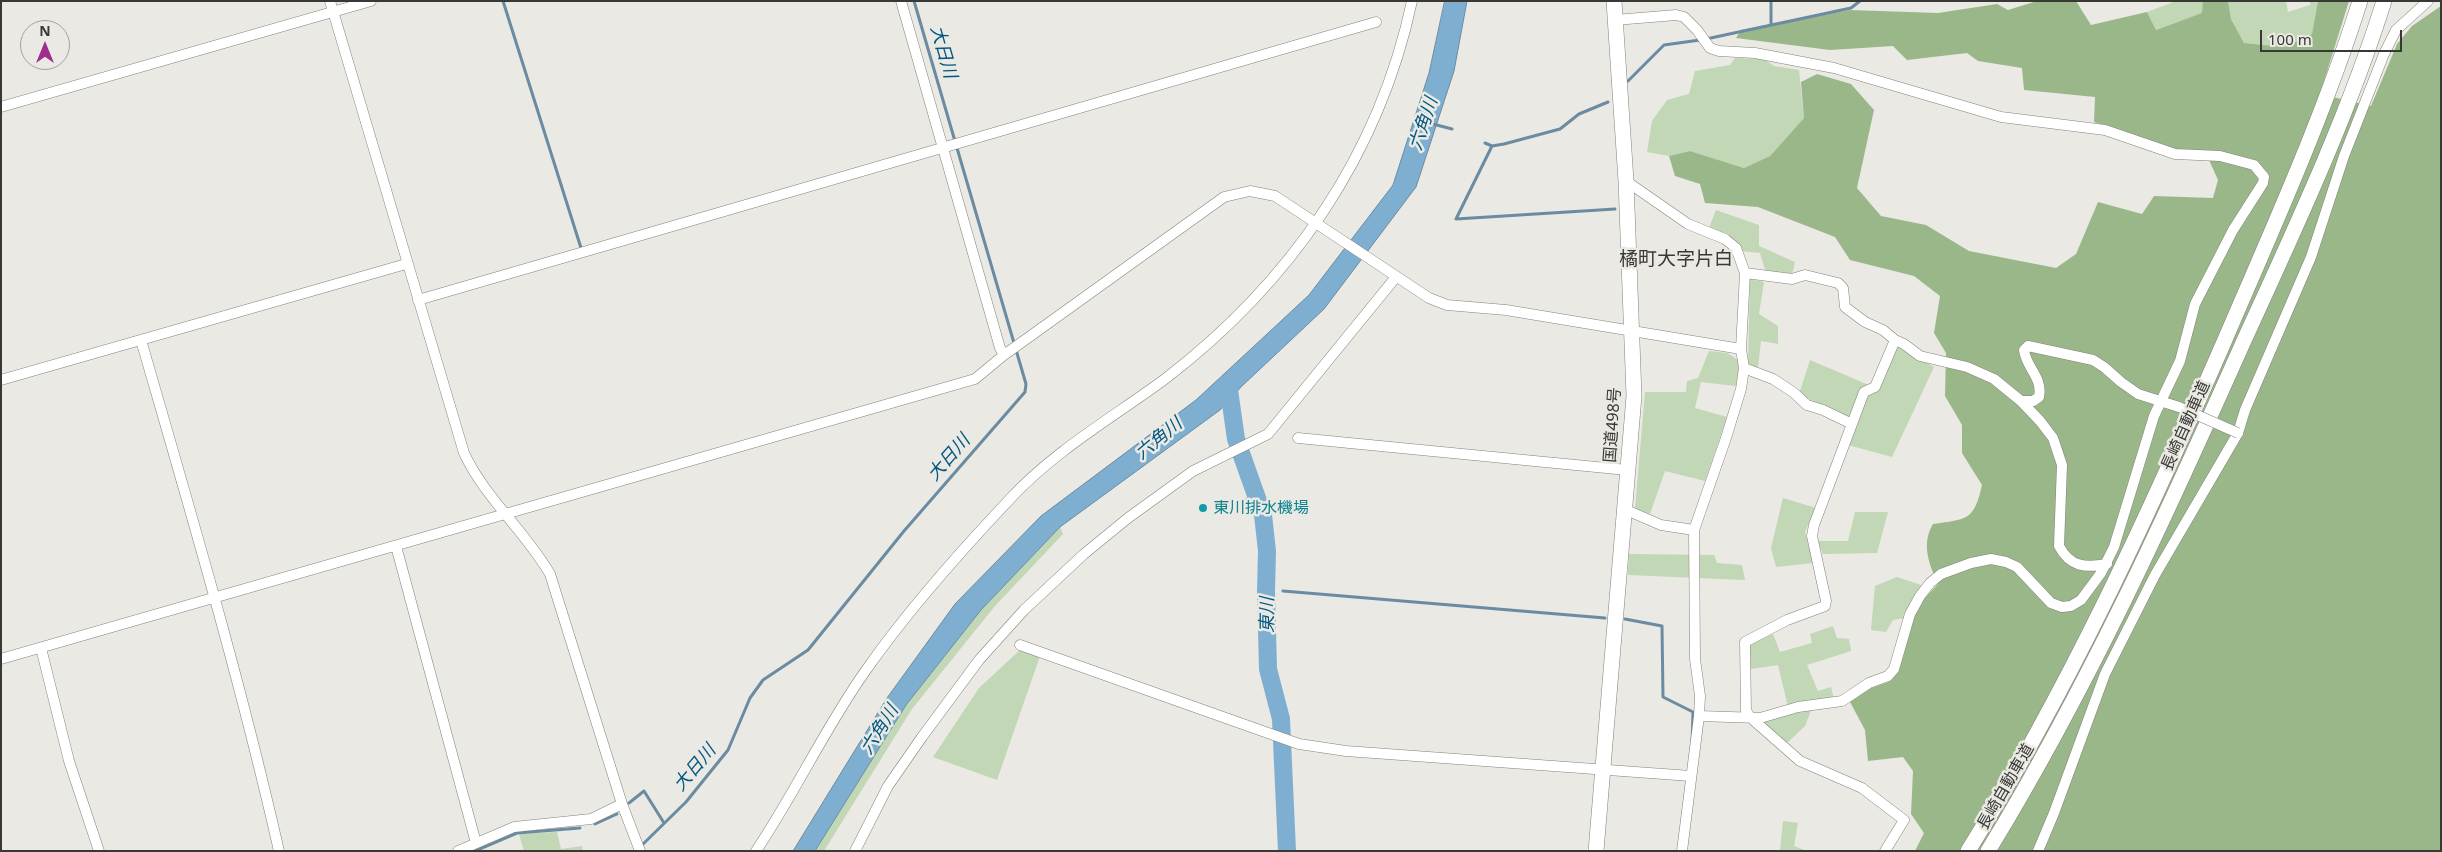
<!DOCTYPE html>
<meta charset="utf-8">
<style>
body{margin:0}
#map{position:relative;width:2442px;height:852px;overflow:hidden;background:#eae9e3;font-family:"Noto Sans",sans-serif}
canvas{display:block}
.frame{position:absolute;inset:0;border:2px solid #383835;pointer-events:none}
.north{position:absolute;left:20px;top:20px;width:50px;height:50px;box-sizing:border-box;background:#eae9e3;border:1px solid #a3a29d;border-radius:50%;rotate:0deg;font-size:14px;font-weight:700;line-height:20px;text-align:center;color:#383835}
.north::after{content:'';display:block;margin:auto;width:18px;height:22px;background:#9f2e8b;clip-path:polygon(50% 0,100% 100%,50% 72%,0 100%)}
.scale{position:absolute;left:2260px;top:30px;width:142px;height:22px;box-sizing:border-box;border:2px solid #383835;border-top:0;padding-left:6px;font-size:15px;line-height:18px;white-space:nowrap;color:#383835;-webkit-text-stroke:4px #eae9e3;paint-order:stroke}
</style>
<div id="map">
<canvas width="2442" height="852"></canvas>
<div class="frame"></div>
<div class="north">N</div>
<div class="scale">100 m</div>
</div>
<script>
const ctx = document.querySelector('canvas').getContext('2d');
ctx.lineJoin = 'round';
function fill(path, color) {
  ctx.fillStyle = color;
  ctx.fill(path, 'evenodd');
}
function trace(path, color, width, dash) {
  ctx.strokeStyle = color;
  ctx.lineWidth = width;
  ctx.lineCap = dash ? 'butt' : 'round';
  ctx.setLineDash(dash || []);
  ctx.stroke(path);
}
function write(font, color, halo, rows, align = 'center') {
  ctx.font = font + ' "Noto Sans","Noto Sans JP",sans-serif';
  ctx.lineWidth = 5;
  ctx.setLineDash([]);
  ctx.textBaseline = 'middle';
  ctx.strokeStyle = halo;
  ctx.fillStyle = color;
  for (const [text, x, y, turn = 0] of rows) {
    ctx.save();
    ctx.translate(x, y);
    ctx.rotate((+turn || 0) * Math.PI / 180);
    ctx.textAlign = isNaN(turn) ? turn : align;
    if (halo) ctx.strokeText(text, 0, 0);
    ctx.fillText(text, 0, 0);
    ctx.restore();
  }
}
const green = new Path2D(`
 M 2176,1 L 2203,1 L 2203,13 L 2156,30 L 2147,12 Z
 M 2228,1 L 2286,1 L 2288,12 L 2310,5 L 2310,1 L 2318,1 L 2312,34 L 2285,47 L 2244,43 L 2231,19 Z
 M 1735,58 L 1764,59 L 1774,66 L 1799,70 L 1804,118 L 1770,156 L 1744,168 L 1690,151 L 1669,156 L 1647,152 L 1652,121 L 1667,100 L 1689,94 L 1695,71 L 1730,65 Z
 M 1716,210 L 1759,225 L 1759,246 L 1795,262 L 1792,275 L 1766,273 L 1760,253 L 1741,251 L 1728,234 L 1709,228 Z
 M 1750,279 L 1764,282 L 1759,314 L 1778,326 L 1778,344 L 1761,341 L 1758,368 L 1748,364 Z
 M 1895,344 L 1934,367 L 1892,457 L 1848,445 L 1856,422 L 1799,394 L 1810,360 L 1878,389 Z
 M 1709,351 L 1727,353 L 1740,361 L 1736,386 L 1701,382 L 1695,408 L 1727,417 L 1705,481 L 1665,471 L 1650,514 L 1635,509 L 1645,392 L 1686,392 L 1687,381 L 1698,378 Z
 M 1783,498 L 1816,508 L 1805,532 L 1813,563 L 1776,567 L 1771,548 Z
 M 1855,512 L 1888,512 L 1877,553 L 1823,554 L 1818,541 L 1848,541 Z
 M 1060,527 L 1063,534 L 995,606 L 912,709 L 824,851 L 815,851 L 906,705 L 981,610 Z
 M 1629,554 L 1714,555 L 1717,563 L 1742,565 L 1745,580 L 1628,575 Z
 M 1897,577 L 1921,585 L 1905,618 L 1893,620 L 1886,632 L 1871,630 L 1875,586 Z
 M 1833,626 L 1837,638 L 1849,639 L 1851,651 L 1807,665 L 1818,691 L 1831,687 L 1835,704 L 1812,708 L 1805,726 L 1786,744 L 1763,722 L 1789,711 L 1778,665 L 1751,669 L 1750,645 L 1773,634 L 1780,652 L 1812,643 L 1810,634 Z
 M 1021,649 L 1040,656 L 997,780 L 933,757 L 979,688 Z
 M 1783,821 L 1798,823 L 1794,846 L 1807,851 L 1780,851 Z
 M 557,832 L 561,849 L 582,846 L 583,851 L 524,851 L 519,834 Z`);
const forest = new Path2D(`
 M 2037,1 L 2076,1 L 2091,25 L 2147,12 L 2156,30 L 2202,13 L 2203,1 L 2228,1 L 2231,19 L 2244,43 L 2285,47 L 2312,34 L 2318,1 L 2349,1 L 2320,94 L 2371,106 L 2397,44 L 2412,26 L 2441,6 L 2441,851 L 1915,851 L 1924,833 L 1911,814 L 1913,771 L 1903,757 L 1868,761 L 1865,730 L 1850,702 L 1869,689 L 1891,681 L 1900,667 L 1913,616 L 1922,601 L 1938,584 C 1929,564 1921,544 1933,524 C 1967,519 1974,521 1982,485 L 1962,453 L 1962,425 L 1945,396 L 1946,353 L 1934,333 L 1940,296 L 1914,276 L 1850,260 L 1835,237 L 1758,207 L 1705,203 L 1700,184 L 1675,176 L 1669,156 L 1690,151 L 1744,168 L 1770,156 L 1804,118 L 1801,82 L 1817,74 L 1851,84 L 1874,110 L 1857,188 L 1881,216 L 1926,225 L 1969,251 L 2056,268 L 2076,254 L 2098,202 L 2142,214 L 2154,196 L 2213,198 L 2218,180 L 2209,160 L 2094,122 L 2095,97 L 2024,90 L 2022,68 L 1978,61 L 1967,53 L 1907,60 L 1893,46 L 1830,50 L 1736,38 L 1741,30 L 1850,10 L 1938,13 L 1997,4 L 2008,10 Z`);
const water = new Path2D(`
 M 1445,1 L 1467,1 L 1454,71 L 1416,187 L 1324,309 L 1242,386 L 1220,410 L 1060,527 L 981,610 L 906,705 L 815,851 L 793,851 L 887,698 L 955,604 L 1041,516 L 1196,400 L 1309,295 L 1393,185 L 1429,73 Z`);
const stream = new Path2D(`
 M 503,1 L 581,248
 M 1771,25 L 1771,1
 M 1706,39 L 1851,8 L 1860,1
 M 1628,81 L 1664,45 L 1700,40
 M 1433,124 L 1452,129
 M 1485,143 L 1492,146 L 1504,144 L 1560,129 L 1579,114 L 1608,102
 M 1492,146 L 1456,219 L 1615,209
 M 1224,509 L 1257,495
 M 1283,591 L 1605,618
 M 1625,619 L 1662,626 L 1663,697 L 1693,712 L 1692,745
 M 629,803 L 644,791 L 664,823
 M 595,824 L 617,814
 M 640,847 L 686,802 L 728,750 L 750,698 L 763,680 L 808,650 L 904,531 L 1025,392 L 1026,384 L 914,1
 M 475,851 L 517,833 L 580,828`);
const river = new Path2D(`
 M 1228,383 L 1236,439 L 1263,515 L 1267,551 L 1266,591 L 1268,669 L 1281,719 L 1287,851`);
const minor = new Path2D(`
 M 330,1 L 464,453 C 485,498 525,531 550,574 L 622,804 L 640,851
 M 901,1 L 1000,348 L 1004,355
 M 1615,20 L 1676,15 L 1684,17 L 1697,30 L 1710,48 L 1719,51 L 1755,53 L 1834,68 L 2001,117 L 2105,130 L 2175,154 L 2220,156 L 2254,165 L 2264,177 L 2263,183 L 2233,230 L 2195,304 L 2180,361 L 2154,416 L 2114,547 L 2101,573 L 2081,600 L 2071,606 L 2062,607 L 2051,603 L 2017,567 L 2006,562 L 1991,559 L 1971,563 L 1941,574 L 1930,583 L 1920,596 L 1910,614 L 1894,669 L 1888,676 L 1869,683 L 1842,701 L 1798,707 L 1760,718 L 1699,716
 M 1,107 L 371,1
 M 1626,181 L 1688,224 L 1725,239 L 1736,248 L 1745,273 L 1741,349 L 1744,368 L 1741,389 L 1726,438 L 1694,530 L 1695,659 L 1700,696 L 1699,716 L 1682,851
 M 1745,273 L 1792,279 L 1805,275 L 1838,283 L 1843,288 L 1845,307 L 1865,322 L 1883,330 L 1895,340 L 1904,344 L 1920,356 L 1967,367 L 1994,379 L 2021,401 L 2040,421 L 2053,438 L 2062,465 L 2059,546 C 2070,567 2085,568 2107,564
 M 418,300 L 1376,22
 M 141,340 C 190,510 240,679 279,851
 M 1744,368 L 1773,379 L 1793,392 L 1807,405 L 1823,410 L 1852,424
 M 1,380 L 406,264
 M 2021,401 L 2033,401 L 2039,397 C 2043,377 2026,368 2024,350 L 2028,346 L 2093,360 L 2104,367 L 2121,382 L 2138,394 L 2179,407
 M 1298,438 L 1627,470
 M 1624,509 L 1661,525 L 1694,530
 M 396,546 L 476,843
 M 1020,645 L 1299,744 L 1346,751 L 1691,776
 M 41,648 L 69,761 L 99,851
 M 1,659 L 975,379 L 1004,355 L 1224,197 L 1250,191 L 1275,196 L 1429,298 L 1447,305 L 1506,310 L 1741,349
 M 458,851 L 514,827 L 591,819 L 622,804
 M 756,851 C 795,793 824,730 864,673 C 907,611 958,554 1009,500 C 1054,451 1112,418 1165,379 C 1290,283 1379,156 1412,1
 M 855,851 L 888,786 L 922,737 L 979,660 L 1024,610 L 1084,554 L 1128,518 L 1193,471 L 1268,434 L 1396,277
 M 1885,851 L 1904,820 L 1862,788 L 1800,761 L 1751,718 L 1746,711 L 1745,642 L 1787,620 L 1825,606 L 1826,601 L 1812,536 L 1814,525 L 1864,392 L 1875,387 L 1895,340
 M 2038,851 L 2054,813 L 2105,674 L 2155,575 L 2238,433 L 2245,410 L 2311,257 L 2344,156 L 2384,54 L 2396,30 L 2428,1`);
const highway = new Path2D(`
 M 1596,851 L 1634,396 L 1626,181 L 1614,1
 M 1968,851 C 2069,689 2148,516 2224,342 C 2272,230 2323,118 2360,1
 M 1988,851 C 2087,689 2165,518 2242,345 C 2293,233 2347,119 2384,1`);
const minorBridge = new Path2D(`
 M 2179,407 L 2238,433`);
const markers = [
 [1203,508,5,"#0f9aa8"]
];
const streetNames = [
 ["国道498号",1613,425,-86],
 ["長崎自動車道",2186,426,-66],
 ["長崎自動車道",2006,787,-60]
];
const cultureNames = [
 ["東川排水機場",1213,508]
];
const waterNames = [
 ["大日川",943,52,74],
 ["六角川",1424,124,-72],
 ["六角川",1159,439,-40],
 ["大日川",949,458,-49],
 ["東川",1268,615,-90],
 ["六角川",880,730,-58],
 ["大日川",695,768,-50]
];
const quarterNames = [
 ["橘町大字片白",1676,260]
];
fill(green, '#c1d7b6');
fill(forest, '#9ab78a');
fill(water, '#7fafd0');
trace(water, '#6a8ba2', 1);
trace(stream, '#6a8ba2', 3);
trace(river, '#7fafd0', 18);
trace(minor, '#83827c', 11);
trace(highway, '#83827c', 16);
trace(minor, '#fff', 10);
trace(highway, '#fff', 15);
trace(minorBridge, '#83827c', 11, []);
trace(minorBridge, '#fff', 10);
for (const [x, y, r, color] of markers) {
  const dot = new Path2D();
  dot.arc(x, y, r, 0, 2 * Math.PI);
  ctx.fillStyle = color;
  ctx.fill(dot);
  trace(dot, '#eae9e3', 2);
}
write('16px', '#383835', '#eae9e3', streetNames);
write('16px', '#0d838f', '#eae9e3', cultureNames, 'left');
write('italic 18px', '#005883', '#eae9e3', waterNames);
write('19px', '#383835', '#eae9e3', quarterNames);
</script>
